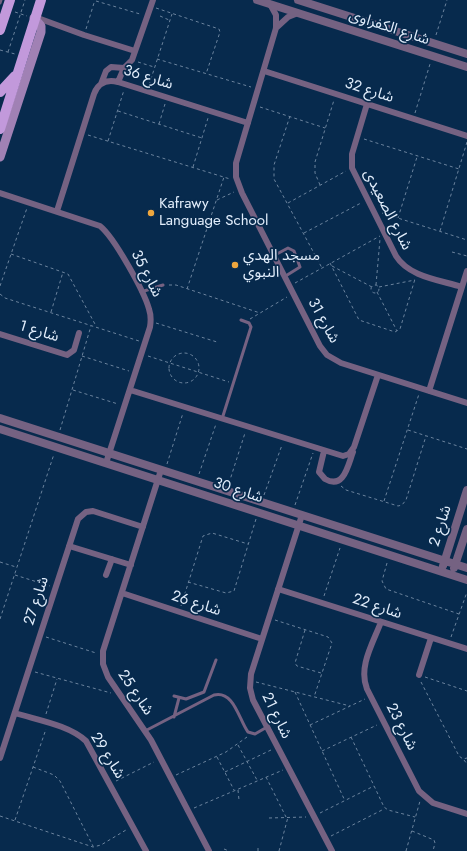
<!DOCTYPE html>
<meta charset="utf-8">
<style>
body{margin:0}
canvas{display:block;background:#072a4d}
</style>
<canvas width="467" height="851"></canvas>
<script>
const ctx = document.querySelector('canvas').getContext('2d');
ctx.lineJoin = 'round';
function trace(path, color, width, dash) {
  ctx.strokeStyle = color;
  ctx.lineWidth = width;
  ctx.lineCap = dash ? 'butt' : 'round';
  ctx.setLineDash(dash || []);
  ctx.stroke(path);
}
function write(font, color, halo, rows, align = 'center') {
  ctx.font = font + ' Jost,"Noto Sans Arabic",sans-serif';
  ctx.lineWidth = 3.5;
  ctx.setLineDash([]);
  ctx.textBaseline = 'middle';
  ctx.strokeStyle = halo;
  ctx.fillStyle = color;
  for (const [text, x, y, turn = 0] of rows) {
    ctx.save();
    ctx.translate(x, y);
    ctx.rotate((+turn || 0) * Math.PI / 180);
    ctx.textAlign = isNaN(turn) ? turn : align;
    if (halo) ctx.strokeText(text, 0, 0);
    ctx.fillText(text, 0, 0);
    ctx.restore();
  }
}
const path = new Path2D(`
 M 156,8 L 219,29 L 220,32 L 206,74
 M 15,12 L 27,16
 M 160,16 L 169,20
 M 86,29 L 94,3 L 96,1 L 140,14
 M 436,35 L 447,0
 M 0,50 L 15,54
 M 8,52 L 25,0
 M 157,59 L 251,87
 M 138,62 L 154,67
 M 149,85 L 172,14
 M 260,107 L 325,128
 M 118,111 L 202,138
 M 415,113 L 430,64
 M 290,116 L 274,165 L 274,179 L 322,268
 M 159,124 L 165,104
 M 88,135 L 230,179
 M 364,139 L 459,169
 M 108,141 L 124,90
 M 193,167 L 208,118
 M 320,185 L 315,173 L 315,162 L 334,100
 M 217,200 L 234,192
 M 288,203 L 346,171
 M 382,213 L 467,240
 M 398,218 L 417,157
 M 440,231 L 467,142
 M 304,233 L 361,203
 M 452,252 L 467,256
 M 11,254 L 68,274 L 96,326
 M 330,263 L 359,320 L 395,332 L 400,329 L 415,279
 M 332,266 L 372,287
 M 295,283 L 380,236
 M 169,285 L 176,285 L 260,313
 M 376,285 L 380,239
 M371 289a4 4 0 1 1 8 0a4 4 0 1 1-8 0Z
 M 0,286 L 27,208
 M 379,287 L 415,280
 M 187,289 L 224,177
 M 377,292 L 397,331
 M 0,294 L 5,298 L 139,341
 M 51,312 L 63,272
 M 250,319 L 287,297
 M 156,323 L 217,342
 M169 368a15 15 0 1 1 30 0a15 15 0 1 1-30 0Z
 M 82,356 L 129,371
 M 148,356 L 229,382
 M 73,390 L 118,404
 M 60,430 L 91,326
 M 408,430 L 467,449
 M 167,464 L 183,413
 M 199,474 L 216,424
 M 229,483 L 245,433
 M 341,486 L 346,490 L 398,506 L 402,505 L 406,500 L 426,436
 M 264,495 L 282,445
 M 384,501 L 419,394
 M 295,505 L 313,453
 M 0,562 L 16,567
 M 387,563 L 382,581 L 386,589 L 459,614
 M 15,575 L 50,586
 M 188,582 L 226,593 L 234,591 L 256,519
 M 324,596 L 340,548
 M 181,606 L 203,536 L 212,533 L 248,544
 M 0,619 L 54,454
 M 275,620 L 328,637 L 332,643 L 314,697
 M 305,630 L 295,663 L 297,666 L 321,673
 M 46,637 L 96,653
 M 451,637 L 467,592
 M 35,672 L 111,693
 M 425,677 L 467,691
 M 256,682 L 350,706
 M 421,682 L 459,756 L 463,759 L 467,758
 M 295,692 L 345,801
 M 46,714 L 57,679
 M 310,725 L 365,699
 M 351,737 L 384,807 L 388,810 L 415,817
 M 238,745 L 257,780
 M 322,751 L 377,725
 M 217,757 L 234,790
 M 464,760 L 467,764
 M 33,767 L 54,775 L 60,781 L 93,846
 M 225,772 L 271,750
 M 176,775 L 226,752 L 247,737
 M 266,777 L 286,817
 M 116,781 L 154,762
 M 238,790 L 239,800
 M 194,808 L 283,770
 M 320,813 L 374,786
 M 0,816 L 93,847 L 101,845 L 126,830
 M 269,818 L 306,817
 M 15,820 L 46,729
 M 412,831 L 434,840 L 435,843 L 433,851
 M 331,836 L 384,809
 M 258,848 L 258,851
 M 224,849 L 229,851
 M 279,851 L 288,817
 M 406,851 L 420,801`);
const service = new Path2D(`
 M 0,3 L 1,0
 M 275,255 L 288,248 L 294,251 L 300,267 L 284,277
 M 141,292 L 163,285
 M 222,419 L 251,327 L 249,323 L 241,320
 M 174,696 L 186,699 L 204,692 L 216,660
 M 174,717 L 179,698
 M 145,731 L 214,695 C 234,690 239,720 248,732 L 255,734 L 267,727`);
const minor = new Path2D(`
 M 270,4 L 276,15 L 276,28 L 236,163 L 236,177 L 242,193 L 320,346 L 327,355 L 341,363 L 467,403
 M 35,17 L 84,35 L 135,51
 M 276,28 L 288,17 L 298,13
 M 264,71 L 467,136
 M 118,82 L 124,68 L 132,60 L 153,0
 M 101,84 L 106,71 L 111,67 L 124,68
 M 367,104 L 352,154 L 352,168 L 396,256 C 409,277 440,280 462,287
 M 0,193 L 100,226 C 114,237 144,291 149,309 C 151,315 151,321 150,327 L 106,463
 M 57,211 L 94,94 C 98,83 107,79 118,82 L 248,123
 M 0,334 L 67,355 L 74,350 L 79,333
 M 130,390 L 343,456 L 349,454 L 354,447 L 378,375
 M 429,391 L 467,271
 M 324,451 L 319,472 L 325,479 C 344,490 348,465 353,452
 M 161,470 L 103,651 L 103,664 L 108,677 L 151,740 L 209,851
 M 302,515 L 251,674 L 250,688 L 253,700 L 332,851
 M 69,546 L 131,565
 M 106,575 L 112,559
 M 278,589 L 467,649
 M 122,593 L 262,639
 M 381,622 C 373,643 358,667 367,689 L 419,791 L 433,803 L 467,814
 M 419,675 L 431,638
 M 15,713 C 37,720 69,725 86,741 L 146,851
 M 0,758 L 78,519 L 86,512 L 93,511 L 143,527`);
const tertiary = new Path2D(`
 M 257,0 L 467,67
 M 298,0 L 467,54
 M 0,418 L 467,568
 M 0,429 L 467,580
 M 443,566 L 467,490
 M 454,568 L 467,529`);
const secondary = new Path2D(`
 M 0,157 L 41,32 L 41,26 L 34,18`);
const primary = new Path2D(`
 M 0,30 L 10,0
 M 0,92 L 15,76
 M 0,129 L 41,0`);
const markers = [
 [151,213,4,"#efa73e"],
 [235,265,4,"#efa73e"]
];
const streetNames = [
 ["شارع الكفراوى",389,28,18],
 ["شارع 36",148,78,17],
 ["شارع 32",369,91,18],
 ["شارع الصعيدى",387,210,63],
 ["شارع 35",146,274,63],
 ["شارع 31",323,321,61],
 ["شارع 1",39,332,17],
 ["شارع 30",238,491,18],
 ["شارع 2",441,526,-72],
 ["شارع 27",37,601,-72],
 ["شارع 26",196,604,18],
 ["شارع 22",377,607,18],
 ["شارع 25",135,693,56],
 ["شارع 21",276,716,64],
 ["شارع 23",401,727,63],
 ["شارع 29",107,756,58]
];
const poiNames = [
 ["Kafrawy",159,204],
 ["Language School",159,221],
 ["مسجد الهدي",243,256],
 ["النبوي",243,273]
];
trace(path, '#6b839d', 1, [3, 3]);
trace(service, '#756282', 3);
trace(minor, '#756282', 6);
trace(tertiary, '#756282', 8);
trace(secondary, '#a081b4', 9);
trace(primary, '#c299db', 10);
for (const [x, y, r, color] of markers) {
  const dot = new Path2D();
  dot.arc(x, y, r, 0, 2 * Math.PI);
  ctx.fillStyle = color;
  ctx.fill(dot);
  trace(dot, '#072a4d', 1.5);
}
write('15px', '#e1edfb', '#072a4d', streetNames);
write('15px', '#e1edfb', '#072a4d', poiNames, 'left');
</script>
